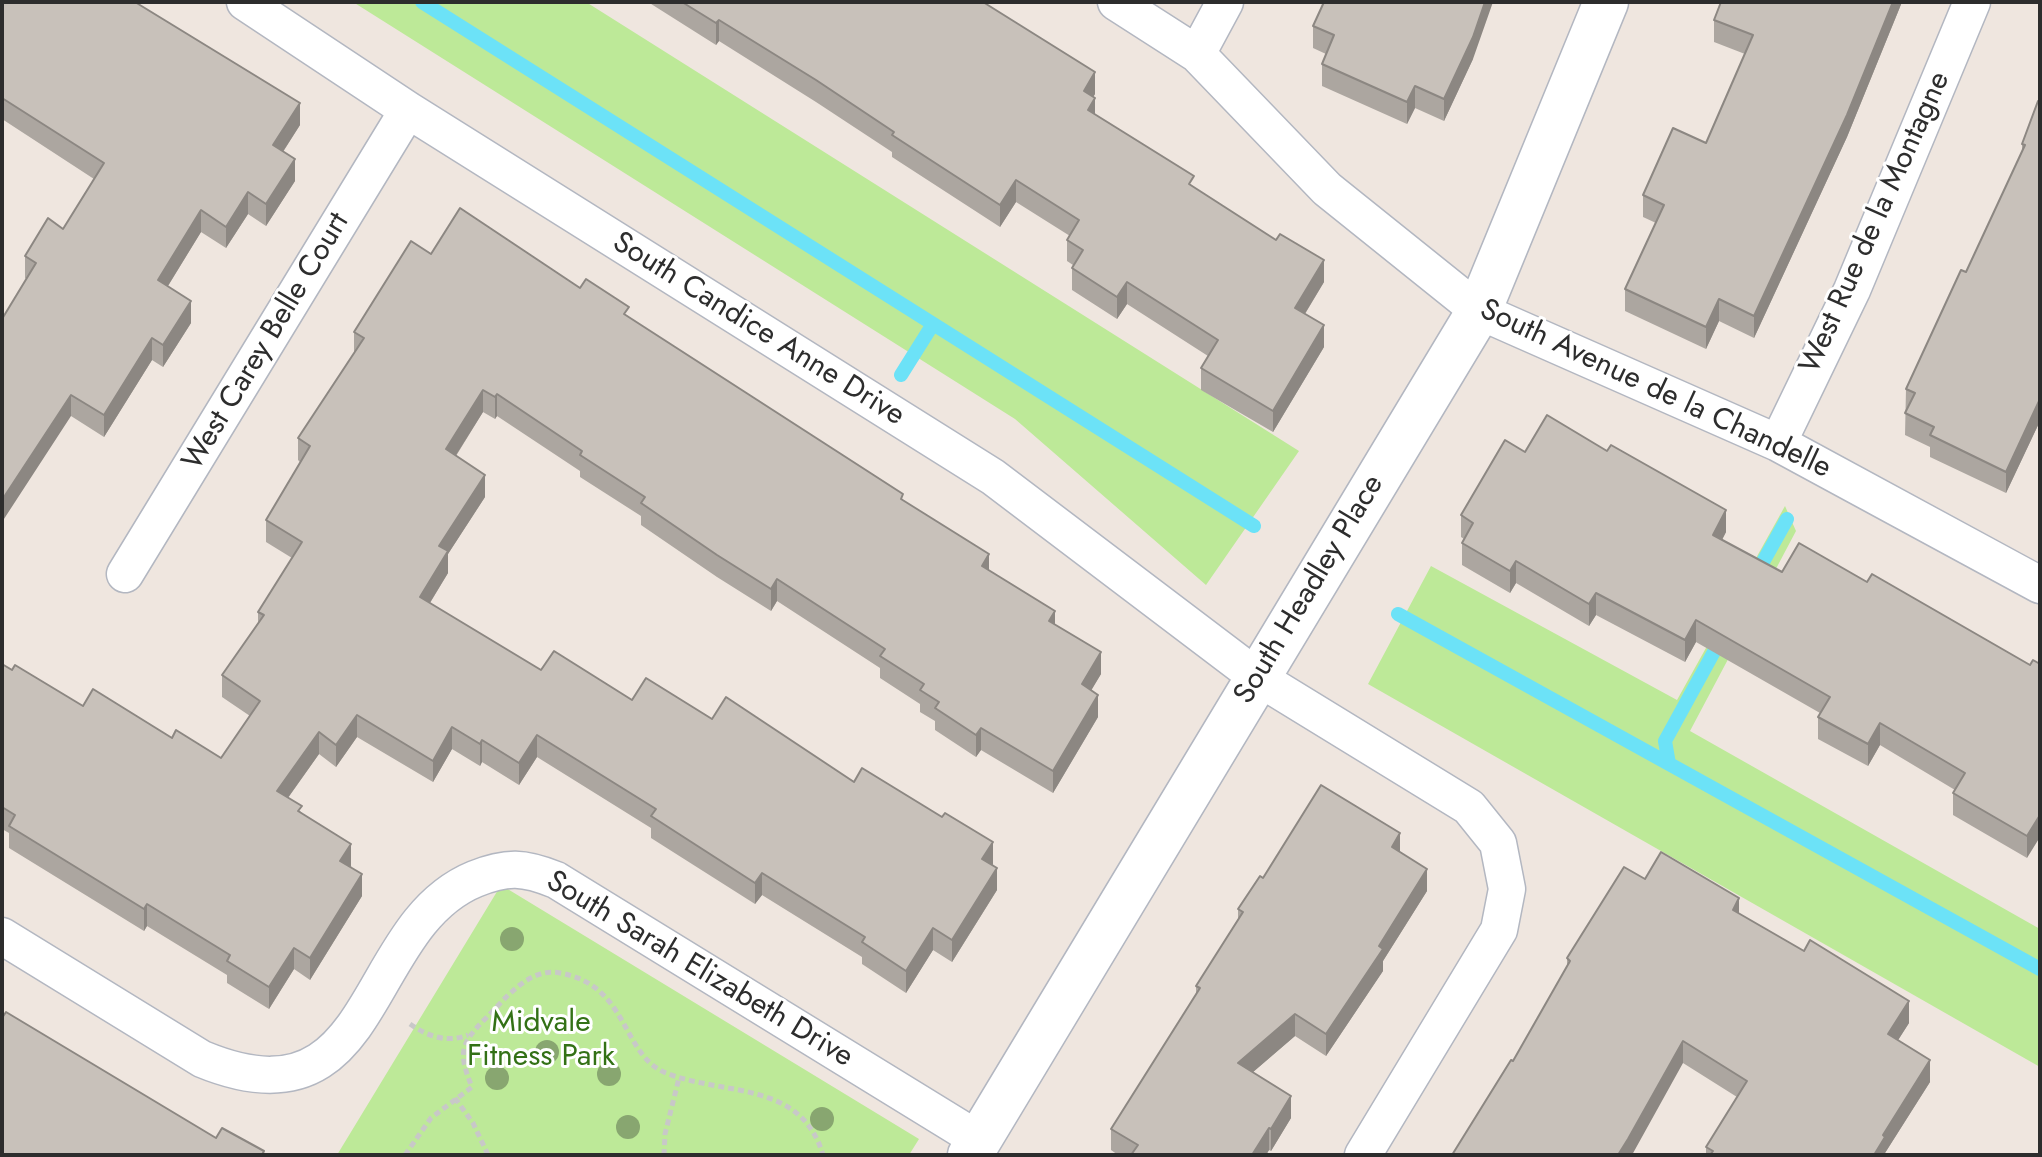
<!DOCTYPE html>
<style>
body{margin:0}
#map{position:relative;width:2042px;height:1157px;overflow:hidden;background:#efe6df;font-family:Jost,sans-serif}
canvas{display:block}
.frame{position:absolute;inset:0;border:4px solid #2d2d2d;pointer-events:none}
</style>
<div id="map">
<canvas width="2042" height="1157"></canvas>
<div class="frame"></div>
</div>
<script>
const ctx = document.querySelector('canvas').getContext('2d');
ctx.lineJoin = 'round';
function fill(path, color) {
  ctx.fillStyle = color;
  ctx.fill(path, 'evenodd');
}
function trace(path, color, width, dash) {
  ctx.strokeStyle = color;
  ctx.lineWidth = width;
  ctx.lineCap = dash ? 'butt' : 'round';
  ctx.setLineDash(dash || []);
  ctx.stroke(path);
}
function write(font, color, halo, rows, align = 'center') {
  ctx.font = font + ' Jost,sans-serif';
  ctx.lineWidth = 6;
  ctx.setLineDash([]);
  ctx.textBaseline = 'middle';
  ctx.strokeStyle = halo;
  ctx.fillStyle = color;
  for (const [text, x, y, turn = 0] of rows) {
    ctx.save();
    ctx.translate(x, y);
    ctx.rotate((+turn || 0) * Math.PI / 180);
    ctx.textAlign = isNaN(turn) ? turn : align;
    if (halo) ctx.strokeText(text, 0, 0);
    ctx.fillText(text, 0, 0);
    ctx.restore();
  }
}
const green = new Path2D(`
 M 353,2 L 586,2 L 1299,451 L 1206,585 L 1015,419 Z
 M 1785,506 L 1796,531 L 1690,731 L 2040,929 L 2040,1067 L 1368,684 L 1431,566 L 1677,700 Z
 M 501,885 L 919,1139 L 909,1155 L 337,1155 Z`);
const stream = new Path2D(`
 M 422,2 L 1254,526
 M 901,375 L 933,324
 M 1754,578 L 1787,519
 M 1398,614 L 2040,969
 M 1669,764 L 1665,741 L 1721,639`);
const path = new Path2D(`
 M 410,1024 C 429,1037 447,1043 468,1035
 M 455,1098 L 473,1123 L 488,1155
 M 405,1155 L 431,1118 L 472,1087 C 458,1053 460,1044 486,1018 C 506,998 529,967 560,973 C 629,985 621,1055 666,1073 C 724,1096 801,1080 823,1155
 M 664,1155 L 665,1134 L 679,1078`);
const street = new Path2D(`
 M 245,2 L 408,110 L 993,477 L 1257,677 L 1469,807 L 1498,843 L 1507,889 L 1499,930 L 1363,1155
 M 1116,2 L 1197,54 L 1327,189 L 1479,311 L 1778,443 L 2040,585
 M 1197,54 L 1225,2
 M 1778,443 L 1852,290 L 1972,2
 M 125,574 L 408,110
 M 2,936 L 202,1059 C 381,1133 358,927 475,879 C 507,866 524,867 556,880 L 979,1140`);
const secondary = new Path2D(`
 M 970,1155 L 1479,311 L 1606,2`);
const trees = [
 [512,939],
 [547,1052],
 [609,1074],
 [497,1078],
 [822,1119],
 [628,1127]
];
const wall = new Path2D(`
 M 2,2 L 300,125 L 283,152 L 295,181 L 266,226 L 248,214 L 226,248 L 201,232 L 168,286 L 191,323 L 163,367 L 152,360 L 104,437 L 71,416 L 26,279 L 25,278 L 25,256 L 63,229 L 94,179 L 2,119 Z
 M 648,2 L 983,2 L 1095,94 L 1093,97 L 1095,115 L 1324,282 L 1305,314 L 1324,347 L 1273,432 L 1201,390 L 1201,368 L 1208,356 L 1127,304 L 1117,319 L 1072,290 L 1072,268 L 1073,265 L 1067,261 L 1067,240 L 1070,236 L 1016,202 L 1000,227 L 892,157 L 892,152 L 816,102 L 719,41 L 716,45 Z
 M 1721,2 L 1902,2 L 1847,137 L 1754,338 L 1719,321 L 1706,349 L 1625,311 L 1625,289 L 1656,223 L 1643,217 L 1643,195 L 1706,143 L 1745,54 L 1714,42 L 1714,20 Z
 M 1313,26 L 1473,59 L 1444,121 L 1415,108 L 1407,124 L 1322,86 L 1322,64 L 1326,54 L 1313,48 Z
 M 2040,102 L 2040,421 L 2006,493 L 1930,457 L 1930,447 L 1905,435 L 1906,389 L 1966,272 L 2022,152 L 2022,144 Z
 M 431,254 L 580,288 L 629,317 L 903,500 L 1055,624 L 1101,674 L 1091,690 L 1098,717 L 1053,793 L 981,750 L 976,757 L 935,730 L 935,721 L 920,712 L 920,704 L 880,678 L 880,668 L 777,601 L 771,611 L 717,577 L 641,525 L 641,516 L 580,477 L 580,471 L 497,416 L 495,419 L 483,412 L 456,456 L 485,497 L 448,554 L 448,573 L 430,603 L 541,670 L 632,700 L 712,719 L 854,782 L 993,864 L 997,890 L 952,962 L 933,950 L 906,993 L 862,964 L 862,957 L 762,895 L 755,904 L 651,838 L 651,828 L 537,757 L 519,785 L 482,762 L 480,766 L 452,749 L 433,782 L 357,737 L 336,767 L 319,754 L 288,798 L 351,866 L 362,896 L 310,980 L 294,969 L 269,1009 L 227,983 L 227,975 L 147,926 L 144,931 L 9,848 L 9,833 L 2,829 L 2,664 L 83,706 L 172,738 L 221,758 L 250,716 L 222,697 L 222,675 L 258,623 L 258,612 L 292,558 L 266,542 L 266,520 L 300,462 L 298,460 L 298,438 L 354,354 L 354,332 Z
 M 1525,452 L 1726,532 L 1722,540 L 1782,572 L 1867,582 L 2030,665 L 2027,858 L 1953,815 L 1953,793 L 1955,790 L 1880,745 L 1868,766 L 1818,739 L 1818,717 L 1820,713 L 1696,642 L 1685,662 L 1596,615 L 1589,626 L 1516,583 L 1510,593 L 1462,565 L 1462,543 L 1464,539 L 1461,537 L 1461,515 Z
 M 1400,852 L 1427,891 L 1383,961 L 1383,971 L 1326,1056 L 1295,1036 L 1253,1072 L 1291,1118 L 1271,1151 L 1269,1150 L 1266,1155 L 1118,1155 L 1111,1150 L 1111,1129 L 1196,994 L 1196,986 L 1238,919 L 1238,909 L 1263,878 Z
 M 1645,879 L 1739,913 L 1909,1023 L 1898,1040 L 1930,1082 L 1885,1153 L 1885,1155 L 1706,1155 L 1706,1147 L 1737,1097 L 1683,1063 L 1513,1061 L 1567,967 L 1567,958 Z`);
const shadedWall = new Path2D(`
 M 1485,2 L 1493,2 L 1473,59 L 1444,121 L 1444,99 Z
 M 1893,2 L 1902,2 L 1847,137 L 1754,338 L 1754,316 Z
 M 719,20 L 719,41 L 716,45 L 716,23 Z
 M 1095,72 L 1095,94 L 1084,113 L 1084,91 Z
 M 1415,86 L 1415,108 L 1407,124 L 1407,102 Z
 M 1095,98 L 1095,120 L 1088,110 Z
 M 300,103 L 300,125 L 273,167 L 273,145 Z
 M 295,159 L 295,181 L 266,226 L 266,204 Z
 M 1016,180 L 1016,202 L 1000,227 L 1000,205 Z
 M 248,192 L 248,214 L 226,248 L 226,227 Z
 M 201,210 L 201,232 L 158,302 L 158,280 Z
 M 1324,260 L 1324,282 L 1295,330 L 1295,308 Z
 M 1127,282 L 1127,304 L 1117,319 L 1117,297 Z
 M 1719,299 L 1719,321 L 1706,349 L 1706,327 Z
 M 191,301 L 191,323 L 163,367 L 163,345 Z
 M 1324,325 L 1324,347 L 1273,432 L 1273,411 Z
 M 152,338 L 152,360 L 104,437 L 104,415 Z
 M 483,390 L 483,412 L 446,471 L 446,449 Z
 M 497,394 L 497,416 L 495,419 L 495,397 Z
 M 71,395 L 71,416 L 2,522 L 2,500 Z
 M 2040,399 L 2040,421 L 2006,493 L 2006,472 Z
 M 485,475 L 485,497 L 448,554 L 448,573 L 420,619 L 420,597 L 439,546 Z
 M 1726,510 L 1726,532 L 1713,557 L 1713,535 Z
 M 989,554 L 989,576 L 982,566 Z
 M 1516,561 L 1516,583 L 1510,593 L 1510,571 Z
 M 777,579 L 777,601 L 771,611 L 771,589 Z
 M 1596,593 L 1596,615 L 1589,626 L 1589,604 Z
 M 1055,611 L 1055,633 L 1049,621 Z
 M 1696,620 L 1696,642 L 1685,662 L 1685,640 Z
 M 1101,652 L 1101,674 L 1082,706 L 1082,684 Z
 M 1098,695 L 1098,717 L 1053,793 L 1053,771 Z
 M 357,715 L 357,737 L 336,767 L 336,745 Z
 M 1880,723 L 1880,745 L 1868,766 L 1868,744 Z
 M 452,727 L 452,749 L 433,782 L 433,761 Z
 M 981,728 L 981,750 L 976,757 L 976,735 Z
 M 319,732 L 319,754 L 277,813 L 277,791 Z
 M 537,735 L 537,757 L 519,785 L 519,763 Z
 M 482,740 L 482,762 L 480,766 L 480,744 Z
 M 2040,815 L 2040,837 L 2027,858 L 2027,836 Z
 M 1400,833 L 1400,855 L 1392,847 Z
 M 993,842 L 993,864 L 982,881 L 982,859 Z
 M 351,844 L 351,866 L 340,883 L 340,861 Z
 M 997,868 L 997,890 L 952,962 L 952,940 Z
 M 1427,869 L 1427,891 L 1383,961 L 1383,971 L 1326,1056 L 1326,1034 L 1379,946 Z
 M 762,873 L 762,895 L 755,904 L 755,883 Z
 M 362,874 L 362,896 L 310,980 L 310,958 Z
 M 1739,898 L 1739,920 L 1733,910 Z
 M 147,904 L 147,926 L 144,931 L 144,909 Z
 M 933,928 L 933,950 L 906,993 L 906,971 Z
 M 294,948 L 294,969 L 269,1009 L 269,987 Z
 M 1909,1001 L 1909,1023 L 1888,1056 L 1888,1034 Z
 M 1295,1014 L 1295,1036 L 1238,1085 L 1238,1063 Z
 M 1683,1041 L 1683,1063 L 1632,1155 L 1618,1155 Z
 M 1930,1060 L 1930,1082 L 1885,1153 L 1885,1155 L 1874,1155 L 1883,1135 Z
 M 1291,1096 L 1291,1118 L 1271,1151 L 1271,1129 Z
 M 1269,1128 L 1269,1150 L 1266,1155 L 1252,1155 Z`);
const building = new Path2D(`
 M 2,2 L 135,2 L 300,103 L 273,145 L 295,159 L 266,204 L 248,192 L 226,227 L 201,210 L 158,280 L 191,301 L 163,345 L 152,338 L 104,415 L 71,395 L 2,500 L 2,319 L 36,263 L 25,256 L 48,218 L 63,229 L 104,163 L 2,98 Z
 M 682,2 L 983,2 L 1095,72 L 1084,91 L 1095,98 L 1088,110 L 1194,176 L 1189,184 L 1276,240 L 1280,234 L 1324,260 L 1295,308 L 1324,325 L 1273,411 L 1201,368 L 1218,340 L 1127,282 L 1117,297 L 1072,268 L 1083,250 L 1067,240 L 1079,220 L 1016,180 L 1000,205 L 892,135 L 894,132 L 816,80 L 719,20 L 716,23 Z
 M 1324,2 L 1485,2 L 1473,37 L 1444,99 L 1415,86 L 1407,102 L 1322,64 L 1334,35 L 1313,26 Z
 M 1721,2 L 1893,2 L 1847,115 L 1754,316 L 1719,299 L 1706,327 L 1625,289 L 1664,205 L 1643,195 L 1673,128 L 1706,143 L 1753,35 L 1714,20 Z
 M 2038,101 L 2040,102 L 2040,399 L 2006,472 L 1930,435 L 1934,427 L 1905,413 L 1915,393 L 1906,389 L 1961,270 L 1966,272 L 2025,145 L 2022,144 Z
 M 460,208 L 580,288 L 586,279 L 629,307 L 624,314 L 903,494 L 901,499 L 989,554 L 982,566 L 1055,611 L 1049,621 L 1101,652 L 1082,684 L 1098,695 L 1053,771 L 981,728 L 976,735 L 935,708 L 939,702 L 920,690 L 924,684 L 880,656 L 885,649 L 777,579 L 771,589 L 717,555 L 641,503 L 645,497 L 580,455 L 582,451 L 497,394 L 495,397 L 483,390 L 446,449 L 485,475 L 439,546 L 448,551 L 420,597 L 541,670 L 554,651 L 632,700 L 646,678 L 712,719 L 726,697 L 854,782 L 862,768 L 942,817 L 945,813 L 993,842 L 982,859 L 997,868 L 952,940 L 933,928 L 906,971 L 862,942 L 865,937 L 762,873 L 755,883 L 651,816 L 656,809 L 537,735 L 519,763 L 482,740 L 480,744 L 452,727 L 433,761 L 357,715 L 336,745 L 319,732 L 277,791 L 302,806 L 298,811 L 351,844 L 340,861 L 362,874 L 310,958 L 294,948 L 269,987 L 227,961 L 230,955 L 147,904 L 144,909 L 9,826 L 15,815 L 2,807 L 2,664 L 12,670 L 15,665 L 83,706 L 93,689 L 172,738 L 176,730 L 221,758 L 260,701 L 222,675 L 264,615 L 258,612 L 302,542 L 266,520 L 310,446 L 298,438 L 364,338 L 354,332 L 411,241 L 431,254 Z
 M 1547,415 L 1607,451 L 1611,445 L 1726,510 L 1713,535 L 1782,572 L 1799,543 L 1867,582 L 1872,574 L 2030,665 L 2033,660 L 2040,664 L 2040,815 L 2027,836 L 1953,793 L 1965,773 L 1880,723 L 1868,744 L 1818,717 L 1830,697 L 1696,620 L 1685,640 L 1596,593 L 1589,604 L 1516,561 L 1510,571 L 1462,543 L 1473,523 L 1461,515 L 1505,440 L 1525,452 Z
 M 1321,785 L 1400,833 L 1392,847 L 1427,869 L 1379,946 L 1383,949 L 1326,1034 L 1295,1014 L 1238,1063 L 1291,1096 L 1271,1129 L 1269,1128 L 1252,1155 L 1131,1155 L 1138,1145 L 1111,1129 L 1200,988 L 1196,986 L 1243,912 L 1238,909 L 1260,876 L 1263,878 Z
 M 1661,852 L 1739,898 L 1733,910 L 1804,951 L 1810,940 L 1909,1001 L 1888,1034 L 1930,1060 L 1883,1135 L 1885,1137 L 1874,1155 L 1710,1155 L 1713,1151 L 1706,1147 L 1747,1081 L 1683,1041 L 1628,1139 L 1618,1155 L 1452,1155 L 1511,1060 L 1513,1061 L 1570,961 L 1567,958 L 1624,867 L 1645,879 Z
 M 6,1012 L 216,1138 L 222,1128 L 264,1151 L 262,1155 L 2,1155 L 2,1018 Z`);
const streetNames = [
 ["West Rue de la Montagne",1876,223,-66],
 ["South Candice Anne Drive",758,330,32],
 ["West Carey Belle Court",267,342,-59],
 ["South Avenue de la Chandelle",1655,390,25],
 ["South Headley Place",1310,590,-59],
 ["South Sarah Elizabeth Drive",699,970,31]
];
const parkNames = [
 ["Midvale",541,1024],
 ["Fitness Park",541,1058]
];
fill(green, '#bde998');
trace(stream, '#6ce2f7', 14);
trace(street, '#b3b7c1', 39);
trace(secondary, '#b3b7c1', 47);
trace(path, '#c8c8c8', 5, [6, 4]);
trace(street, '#fff', 36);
trace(secondary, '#fff', 44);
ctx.fillStyle = '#88a670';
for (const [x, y] of trees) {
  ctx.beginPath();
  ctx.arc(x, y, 12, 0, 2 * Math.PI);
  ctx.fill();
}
fill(wall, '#aca6a0');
fill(shadedWall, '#8c8782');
fill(building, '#c8c1ba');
trace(building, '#8c8782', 2);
write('30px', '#2d2d2d', '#fff', streetNames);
write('30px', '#337116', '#fff', parkNames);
</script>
